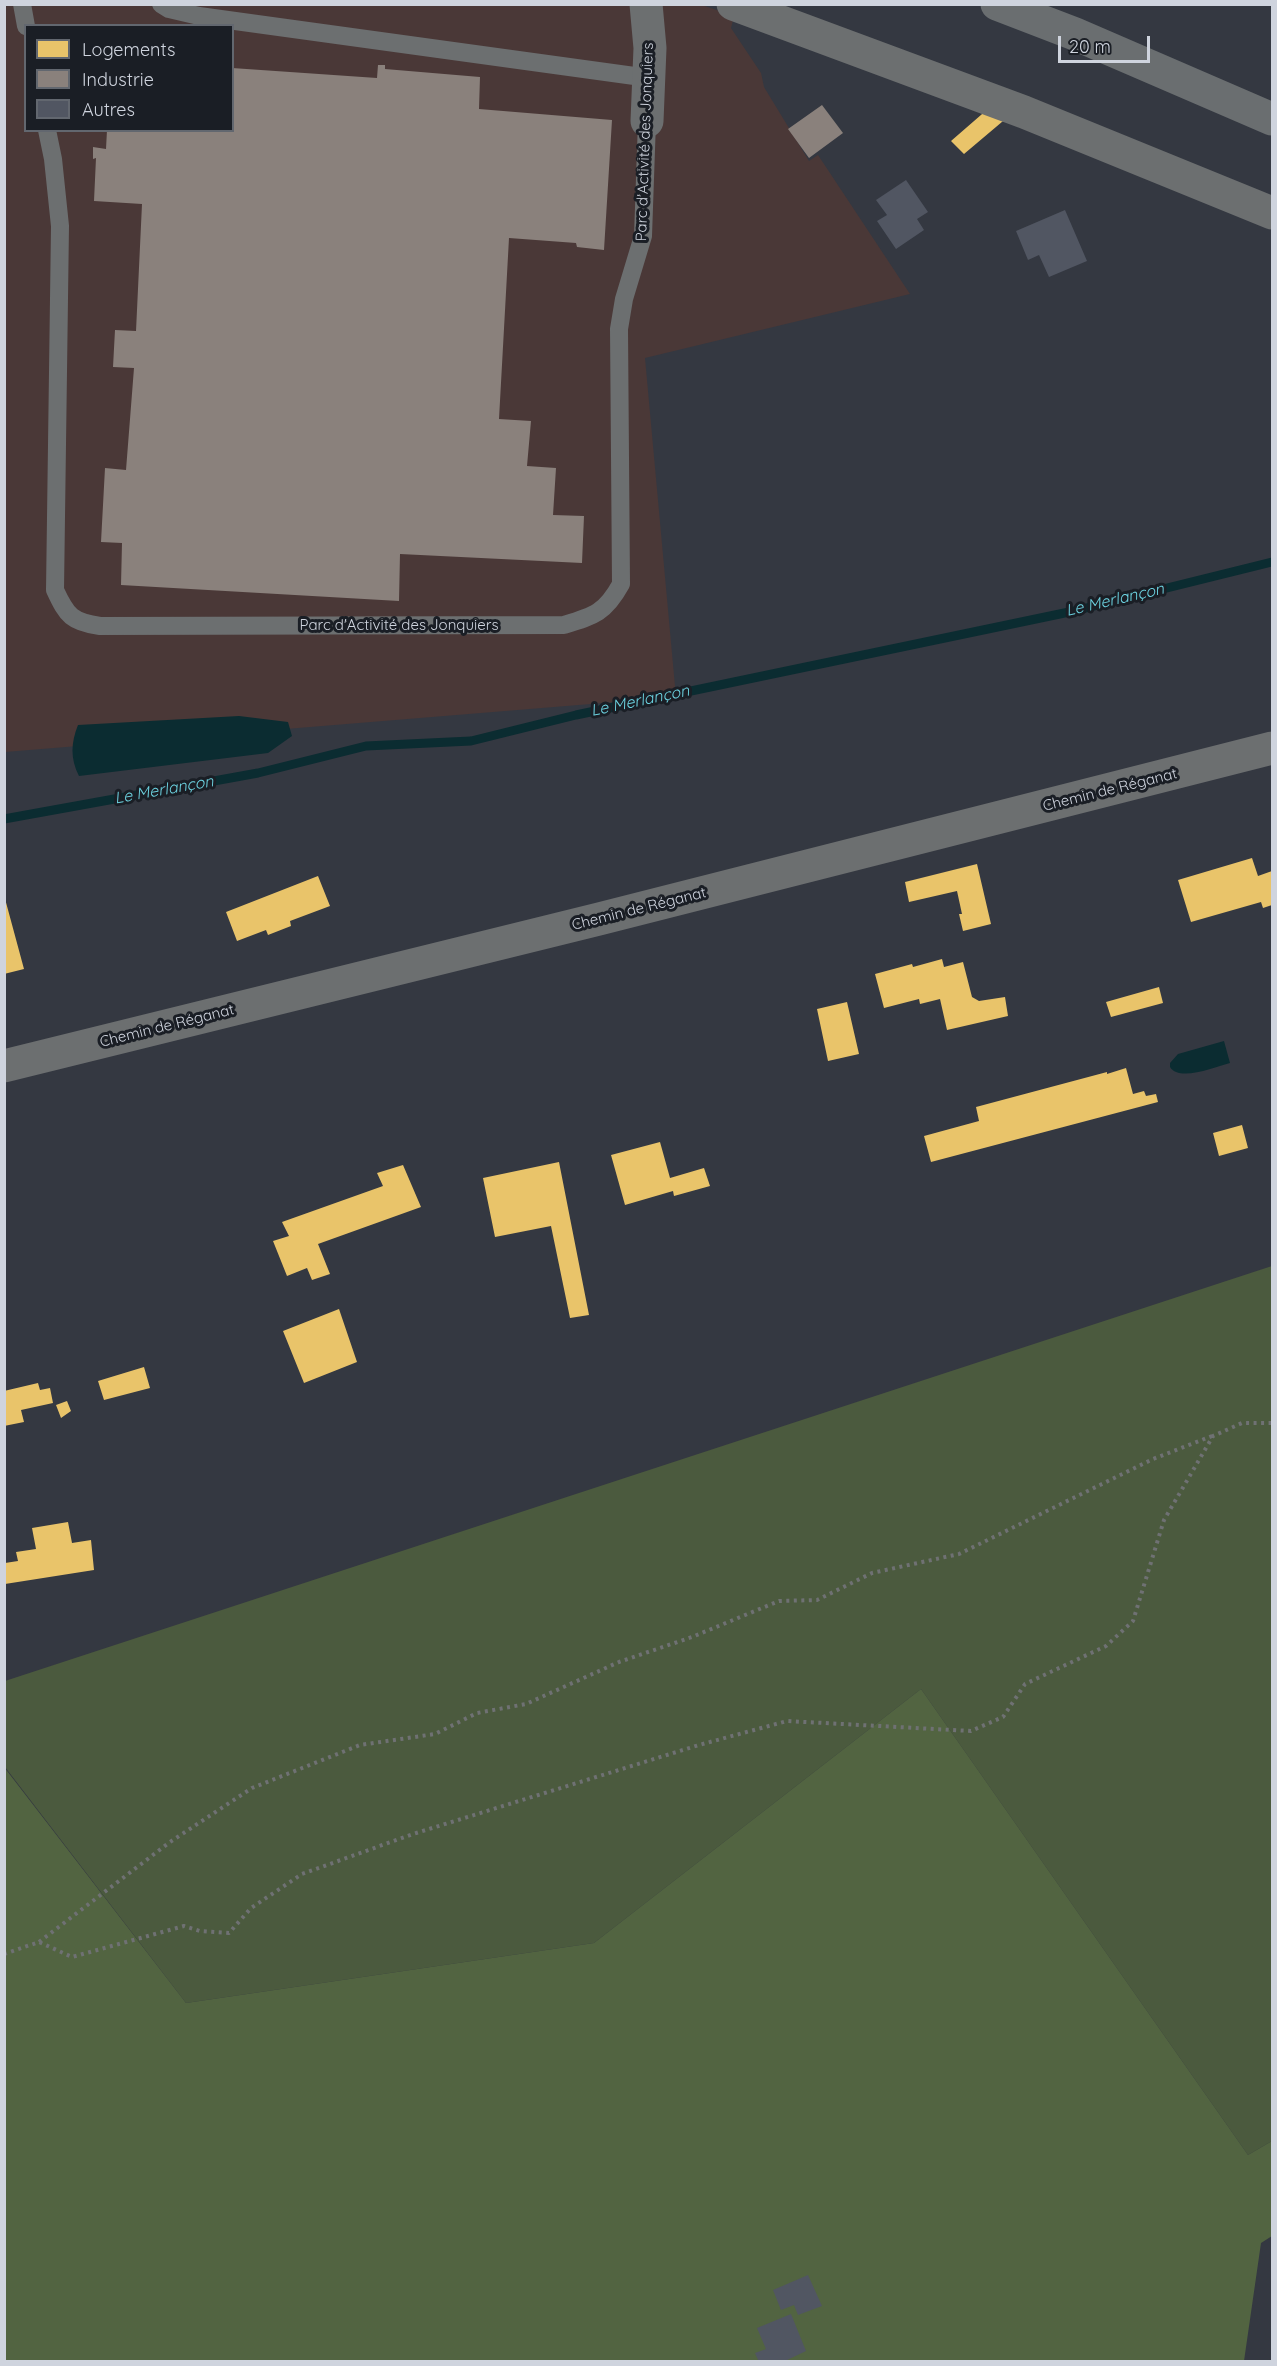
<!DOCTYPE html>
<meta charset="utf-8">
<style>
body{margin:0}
#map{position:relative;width:1277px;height:2366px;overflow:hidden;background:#343841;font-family:Quicksand,sans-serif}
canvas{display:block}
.frame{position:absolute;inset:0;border:6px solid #cfd4de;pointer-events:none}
.legend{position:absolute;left:24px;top:24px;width:210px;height:108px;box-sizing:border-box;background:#1a1e25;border:2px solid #62676f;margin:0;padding:8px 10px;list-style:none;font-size:18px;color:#cfd4de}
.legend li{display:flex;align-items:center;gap:12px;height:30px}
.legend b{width:30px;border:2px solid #62676f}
.scale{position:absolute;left:1058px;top:36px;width:92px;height:27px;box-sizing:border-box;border:3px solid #cfd4de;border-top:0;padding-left:8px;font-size:18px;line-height:21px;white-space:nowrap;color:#cfd4de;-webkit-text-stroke:4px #1a1e25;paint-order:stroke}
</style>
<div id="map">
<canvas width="1277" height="2366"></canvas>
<div class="frame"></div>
<ul class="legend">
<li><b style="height:16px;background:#e9c46a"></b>Logements</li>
<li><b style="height:16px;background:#8a817c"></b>Industrie</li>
<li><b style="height:16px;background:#515662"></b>Autres</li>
</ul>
<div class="scale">20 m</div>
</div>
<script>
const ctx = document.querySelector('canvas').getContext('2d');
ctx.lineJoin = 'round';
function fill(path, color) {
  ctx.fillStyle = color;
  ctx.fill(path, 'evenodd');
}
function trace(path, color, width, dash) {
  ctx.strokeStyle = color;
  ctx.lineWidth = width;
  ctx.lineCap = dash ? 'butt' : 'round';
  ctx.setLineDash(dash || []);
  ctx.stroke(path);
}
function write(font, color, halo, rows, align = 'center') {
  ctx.font = font + ' Quicksand,sans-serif';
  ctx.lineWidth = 6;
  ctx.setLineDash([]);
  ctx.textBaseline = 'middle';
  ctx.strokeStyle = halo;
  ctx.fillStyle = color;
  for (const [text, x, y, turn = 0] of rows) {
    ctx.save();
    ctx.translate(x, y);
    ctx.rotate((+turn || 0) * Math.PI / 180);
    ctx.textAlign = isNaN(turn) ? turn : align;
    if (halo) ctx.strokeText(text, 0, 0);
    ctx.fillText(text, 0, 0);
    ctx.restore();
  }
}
const industrial = new Path2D(`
 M 699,4 L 734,16 L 731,28 L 761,73 L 764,87 L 809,161 L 818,155 L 910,294 L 645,358 L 676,697 L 5,752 L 5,5 ZM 26,26 L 232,26 L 232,130 L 26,130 Z`);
const green = new Path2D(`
 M 1272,1266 L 1272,2141 L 1248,2155 L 921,1689 L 594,1943 L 186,2003 L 5,1767 L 5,1681 Z`);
const forest = new Path2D(`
 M 921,1689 L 1248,2155 L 1272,2141 L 1272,2236 L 1261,2243 L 1244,2361 L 5,2361 L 4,1767 L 186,2003 L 594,1943 Z`);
const water = new Path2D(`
 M 239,716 L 288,722 L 292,736 L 268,753 L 79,776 C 70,758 71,743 78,725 Z
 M 1224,1041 L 1230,1063 C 1215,1067 1179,1082 1170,1067 L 1170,1063 L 1178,1054 Z`);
const homes = new Path2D(`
 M 989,108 L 1009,116 L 964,154 L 951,141 Z
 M 1252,858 L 1258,876 L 1272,871 L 1272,905 L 1263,908 L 1261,902 L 1191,922 L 1178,880 Z
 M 977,864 L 991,924 L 963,931 L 959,914 L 962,914 L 957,891 L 909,902 L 905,882 Z
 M 318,876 L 330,906 L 290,921 L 291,926 L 268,935 L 266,930 L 237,941 L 226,912 Z
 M 4,895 L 24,969 L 4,974 Z
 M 942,959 L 944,967 L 963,962 L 972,997 L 979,1001 L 1005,997 L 1008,1016 L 947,1030 L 940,999 L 920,1004 L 919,999 L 884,1008 L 875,974 L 912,964 L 913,967 Z
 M 1159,987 L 1163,1003 L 1111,1017 L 1106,1002 Z
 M 847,1002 L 859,1054 L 828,1061 L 817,1009 Z
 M 1126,1068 L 1133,1094 L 1144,1091 L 1146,1096 L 1156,1094 L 1158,1102 L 931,1162 L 924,1136 L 979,1121 L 976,1107 L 1107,1072 L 1107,1074 Z
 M 1242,1125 L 1248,1148 L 1219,1156 L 1213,1133 Z
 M 660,1142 L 670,1178 L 704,1168 L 710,1186 L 674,1196 L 673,1191 L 625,1205 L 611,1155 Z
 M 559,1162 L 589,1315 L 570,1318 L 551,1226 L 495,1237 L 483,1178 Z
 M 403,1165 L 421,1207 L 318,1244 L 330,1274 L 312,1280 L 307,1268 L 287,1276 L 273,1241 L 289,1236 L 282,1222 L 383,1186 L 377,1173 Z
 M 339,1309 L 357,1362 L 304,1383 L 283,1331 Z
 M 144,1367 L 150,1388 L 104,1400 L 98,1381 Z
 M 38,1383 L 40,1390 L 50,1388 L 53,1403 L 21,1410 L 24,1422 L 4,1426 L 4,1391 Z
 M 67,1401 L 71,1411 L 61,1418 L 56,1405 Z
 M 68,1522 L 72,1543 L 91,1540 L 94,1570 L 5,1584 L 5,1563 L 18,1561 L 16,1552 L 36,1549 L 32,1528 Z`);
const industry = new Path2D(`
 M 378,65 L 385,65 L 385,69 L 480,77 L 479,109 L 612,120 L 604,250 L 577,247 L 576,243 L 509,238 L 499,419 L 531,421 L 527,466 L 556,468 L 553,515 L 584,516 L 582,563 L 400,554 L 399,601 L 121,585 L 122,543 L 101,542 L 105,468 L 126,470 L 134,368 L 113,367 L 115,330 L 136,331 L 142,204 L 94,201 L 96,158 L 93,159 L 93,147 L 106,149 L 107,130 L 232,130 L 232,68 L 377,78 Z
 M 822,105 L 843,133 L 809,158 L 788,129 Z`);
const stream = new Path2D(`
 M 4,819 L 258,773 L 366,746 L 471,741 L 576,715 L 1074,611 L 1272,562`);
const building = new Path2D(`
 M 906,180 L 928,212 L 917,219 L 924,230 L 896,249 L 877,221 L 887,215 L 876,200 Z
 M 1065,210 L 1087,261 L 1049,277 L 1039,255 L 1028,260 L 1016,231 Z
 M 808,2275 L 822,2306 L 798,2315 L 794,2305 L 781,2310 L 773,2290 Z
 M 791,2314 L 806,2351 L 783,2362 L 759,2362 L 755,2353 L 766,2349 L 757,2328 Z`);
const path = new Path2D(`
 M 39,1942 L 170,1842 L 252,1788 L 360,1745 L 435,1734 L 477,1713 L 526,1704 L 619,1662 L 692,1637 L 779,1601 L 817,1600 L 872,1573 L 959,1554 L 1153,1459 L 1212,1436
 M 4,1954 L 39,1942 L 72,1957 L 184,1926 L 200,1931 L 229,1933 L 251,1908 L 302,1874 L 413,1834 L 699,1745 L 787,1721 L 971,1731 L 1003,1717 L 1025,1684 L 1106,1646 L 1133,1621 L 1164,1520 L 1213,1436 L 1242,1423 L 1272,1423`);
const service = new Path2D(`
 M 22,4 L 26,26
 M 161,4 L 169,9 L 199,16 L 649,78
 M 47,130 L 53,159 L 60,226 L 55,590 C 67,616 72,622 100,626 L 564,625 C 594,616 605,613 621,584 L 619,329 L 624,299 L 643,236 L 647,121`);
const minor = new Path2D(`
 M 646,4 L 650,48 L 647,121
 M 733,4 L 1024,112 L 1272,213`);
const tertiary = new Path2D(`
 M 4,1066 L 599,919 L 1272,748`);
const motorway = new Path2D(`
 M 997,4 L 1075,34 L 1272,119`);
const streetNames = [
 ["Parc d'Activité des Jonquiers",645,142,-88],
 ["Parc d'Activité des Jonquiers",399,625],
 ["Chemin de Réganat",1110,790,-14],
 ["Chemin de Réganat",639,909,-14],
 ["Chemin de Réganat",167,1026,-14]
];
const waterNames = [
 ["Le Merlançon",1115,600,-13],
 ["Le Merlançon",640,701,-12],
 ["Le Merlançon",164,790,-10]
];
fill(industrial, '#4a3837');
fill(green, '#4b5a3e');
fill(forest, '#526441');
fill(water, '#0b2c31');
fill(homes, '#e9c46a');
fill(industry, '#8a817c');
trace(stream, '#0b2c31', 9);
fill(building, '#515662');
trace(path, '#6f7173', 4, [3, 4.5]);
trace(service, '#6c6f70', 18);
trace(minor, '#6c6f70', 33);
trace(tertiary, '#6c6f70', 33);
trace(motorway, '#6a6e70', 33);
write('15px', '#cfd4de', '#1a1e25', streetNames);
write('italic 16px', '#6dd4e2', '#1a1e25', waterNames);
</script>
